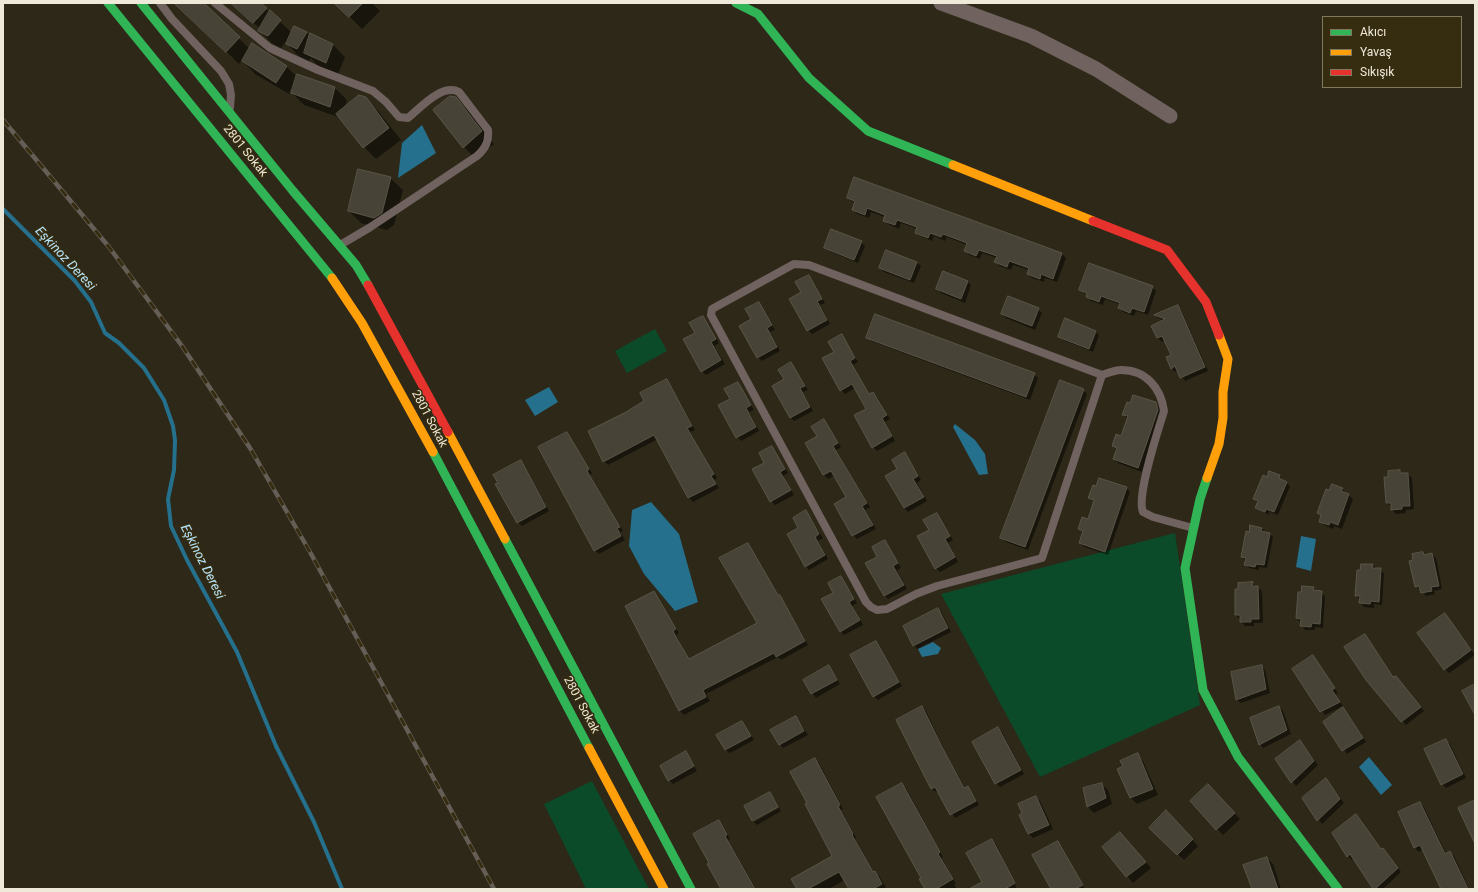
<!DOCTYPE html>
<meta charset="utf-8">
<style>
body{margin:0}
#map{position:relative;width:1478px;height:892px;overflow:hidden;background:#2e2818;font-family:Roboto,sans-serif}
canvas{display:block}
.frame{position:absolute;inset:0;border:4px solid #efe9d9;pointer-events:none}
.legend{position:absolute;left:1322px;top:16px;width:140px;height:72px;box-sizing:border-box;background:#362c10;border:1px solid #807860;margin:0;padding:5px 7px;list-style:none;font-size:12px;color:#efe9d9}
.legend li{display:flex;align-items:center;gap:8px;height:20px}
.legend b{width:20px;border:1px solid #807860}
</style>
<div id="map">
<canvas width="1478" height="892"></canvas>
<div class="frame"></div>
<ul class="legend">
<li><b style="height:5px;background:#30b455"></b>Akıcı</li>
<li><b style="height:5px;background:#ff9f0a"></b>Yavaş</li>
<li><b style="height:5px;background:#e5322d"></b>Sıkışık</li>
</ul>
</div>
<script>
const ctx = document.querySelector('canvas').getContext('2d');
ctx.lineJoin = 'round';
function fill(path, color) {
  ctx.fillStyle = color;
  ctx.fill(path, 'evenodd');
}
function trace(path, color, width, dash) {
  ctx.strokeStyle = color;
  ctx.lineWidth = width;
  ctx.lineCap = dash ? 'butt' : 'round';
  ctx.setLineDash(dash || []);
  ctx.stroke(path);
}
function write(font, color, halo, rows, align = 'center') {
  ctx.font = font + ' Roboto,sans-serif';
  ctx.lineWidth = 3;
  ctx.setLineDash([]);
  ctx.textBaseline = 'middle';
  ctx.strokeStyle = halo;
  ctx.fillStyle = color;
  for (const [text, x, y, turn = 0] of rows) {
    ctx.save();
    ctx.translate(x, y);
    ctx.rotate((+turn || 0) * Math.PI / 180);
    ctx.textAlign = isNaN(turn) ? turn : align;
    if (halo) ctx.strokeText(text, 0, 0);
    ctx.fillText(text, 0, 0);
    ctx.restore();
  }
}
const green = new Path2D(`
 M 655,329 L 667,351 L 627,373 L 615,351 Z
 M 1175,533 L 1200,705 L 1040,777 L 941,594 Z
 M 592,781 L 649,889 L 586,889 L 544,804 Z`);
const water = new Path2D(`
 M 422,125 L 436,153 L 398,178 L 402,143 Z
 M 549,387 L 558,402 L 535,416 L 525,400 Z
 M 955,424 L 975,440 L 985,454 L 988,474 L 979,475 L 953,427 Z
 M 651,502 L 679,534 L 698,602 L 675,611 L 644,574 L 629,546 L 632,510 Z
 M 1301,536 L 1316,539 L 1311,571 L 1296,567 Z
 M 933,642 L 941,648 L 938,654 L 922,657 L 918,649 Z
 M 1369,757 L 1392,785 L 1381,795 L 1359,767 Z`);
const shadow = new Path2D(`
 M 177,3 L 201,3 L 250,49 L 286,66 L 297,77 L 297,75 L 335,88 L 347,100 L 345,107 L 365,98 L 378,111 L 401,140 L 376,159 L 364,147 L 341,118 L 304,105 L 292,93 L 293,88 L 289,94 L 255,74 L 242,60 L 239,64 Z
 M 240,3 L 260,3 L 292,33 L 307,33 L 310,36 L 310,34 L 333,45 L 345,57 L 338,74 L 317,65 L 311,58 L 309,61 L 299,56 L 287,44 L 289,38 L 281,48 L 272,43 L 260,31 L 261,29 L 249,19 Z
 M 336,3 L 372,3 L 380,11 L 362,29 Z
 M 455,98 L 468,110 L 494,144 L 476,159 L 464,147 Z
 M 390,178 L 403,190 L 394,225 L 387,230 L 361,223 L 349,211 Z
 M 855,179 L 1062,254 L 1066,258 L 1057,282 L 1045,278 L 1044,282 L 1032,278 L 1028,274 L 1029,270 L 1013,265 L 1011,270 L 999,266 L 996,262 L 997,258 L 982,253 L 980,259 L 969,255 L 965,251 L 967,245 L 947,237 L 945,241 L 934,236 L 932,241 L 920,236 L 916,233 L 918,229 L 901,223 L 899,229 L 888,224 L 884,221 L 885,217 L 871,212 L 869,218 L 857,214 L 853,210 L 855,203 L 848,198 Z
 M 861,242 L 865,246 L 858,263 L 829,251 L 825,247 Z
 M 917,263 L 921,266 L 914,283 L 884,272 L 880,268 Z
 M 808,276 L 825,303 L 820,305 L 830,324 L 812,334 L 808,330 L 802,292 Z
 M 967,281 L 971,285 L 965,303 L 941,293 L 937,289 Z
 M 1152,287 L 1156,291 L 1148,315 L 1136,311 L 1134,316 L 1123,312 L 1119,308 L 1121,305 L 1105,299 L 1103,305 L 1091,301 L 1088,295 L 1080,290 Z
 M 758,303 L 775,330 L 770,332 L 780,351 L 762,361 L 758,357 L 752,319 Z
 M 1178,306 L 1181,310 L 1208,371 L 1185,381 L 1178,371 L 1175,372 L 1171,368 L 1172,355 L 1165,340 L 1162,342 L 1158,338 L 1164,321 L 1155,316 Z
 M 1038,309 L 1042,313 L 1035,330 L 1006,318 L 1002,314 Z
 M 703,317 L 719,343 L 714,346 L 725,364 L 706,375 L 702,371 L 696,333 Z
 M 1095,331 L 1099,335 L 1093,352 L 1063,340 L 1059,337 Z
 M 841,336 L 858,362 L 853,365 L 870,395 L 873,393 L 877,397 L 890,419 L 885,422 L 895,441 L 877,451 L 873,447 L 867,409 L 855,388 L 845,394 L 841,390 L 835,352 Z
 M 867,337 L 1034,374 L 1038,378 L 1030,400 L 871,341 Z
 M 791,364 L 808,390 L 803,392 L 813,411 L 794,421 L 791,418 L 785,380 Z
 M 667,380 L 670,384 L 695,430 L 690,432 L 717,478 L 714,480 L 719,488 L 693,502 L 689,498 L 658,439 L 608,465 L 604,461 L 627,413 L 645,402 Z
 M 737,383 L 754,410 L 749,412 L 759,431 L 741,441 L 737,437 L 731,399 Z
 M 1083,390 L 1087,394 L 1028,550 L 1006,542 L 1002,538 Z
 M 1156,405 L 1161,409 L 1162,414 L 1142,472 L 1118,463 L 1114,459 L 1117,450 L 1113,446 L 1122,437 L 1128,419 L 1123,414 Z
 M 824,421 L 841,447 L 836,450 L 870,507 L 865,510 L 876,529 L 857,539 L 853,535 L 847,497 L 835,475 L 828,479 L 824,475 L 806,443 L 818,437 Z
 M 566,433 L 592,473 L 590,475 L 623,531 L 620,532 L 625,540 L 599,554 L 595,550 Z
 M 772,447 L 788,473 L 783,476 L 794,495 L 775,505 L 771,501 Z
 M 905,454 L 921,480 L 917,483 L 927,501 L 908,512 L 904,508 L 899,470 Z
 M 520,462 L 524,465 L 549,511 L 522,526 L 518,522 Z
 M 1399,471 L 1402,474 L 1408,474 L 1412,478 L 1414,509 L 1406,510 L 1406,513 L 1396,514 L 1392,510 L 1392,507 L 1387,503 L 1389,478 Z
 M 1279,476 L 1290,486 L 1278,515 L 1269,512 L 1269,515 L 1256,507 L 1258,503 L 1254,499 L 1267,478 Z
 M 1126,488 L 1130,492 L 1108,555 L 1084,547 L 1080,543 L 1083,533 L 1079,529 L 1088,521 L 1094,502 L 1090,498 Z
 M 1342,489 L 1353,499 L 1342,529 L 1334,526 L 1333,529 L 1324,525 L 1320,521 L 1322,517 L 1318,513 L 1330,491 Z
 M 806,512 L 823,538 L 818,541 L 828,559 L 809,570 L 806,566 L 800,528 Z
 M 936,514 L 953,540 L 948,543 L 958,562 L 940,572 L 936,568 Z
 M 1261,528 L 1273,537 L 1267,568 L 1259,567 L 1259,570 L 1249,568 L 1242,556 L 1250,533 Z
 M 885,541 L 901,568 L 897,570 L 907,589 L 888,599 L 884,595 L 879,557 Z
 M 748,544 L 779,596 L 783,600 L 808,645 L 781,660 L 778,657 L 706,694 L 710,701 L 684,715 L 680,711 L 627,607 L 654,592 L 679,633 L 676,635 L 680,644 L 690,660 L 758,624 Z
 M 1423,553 L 1426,556 L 1432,554 L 1436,558 L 1442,589 L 1434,591 L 1435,594 L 1426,596 L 1421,590 L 1416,586 L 1414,561 Z
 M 1372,565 L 1384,573 L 1382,605 L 1374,604 L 1374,608 L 1364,607 L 1356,595 L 1361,571 Z
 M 841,577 L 857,603 L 852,606 L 863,625 L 844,635 L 840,631 L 834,593 Z
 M 1252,583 L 1262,591 L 1263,623 L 1254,623 L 1254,626 L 1245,626 L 1236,615 Z
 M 1313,588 L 1325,596 L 1323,628 L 1315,627 L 1315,630 L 1305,630 L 1297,618 Z
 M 938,609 L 942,613 L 951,632 L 917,649 L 914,645 Z
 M 1448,618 L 1475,655 L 1449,673 L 1445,669 Z
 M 1365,635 L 1394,678 L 1399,681 L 1424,711 L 1406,725 L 1367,680 Z
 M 876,642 L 902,686 L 878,700 L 874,696 Z
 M 1313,657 L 1338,693 L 1335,694 L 1343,706 L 1325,715 L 1294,669 Z
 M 828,666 L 840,684 L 816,698 L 804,680 Z
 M 1261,666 L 1265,670 L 1270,693 L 1241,703 L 1237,700 Z
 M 922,707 L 926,711 L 945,752 L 965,788 L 967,787 L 971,791 L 979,805 L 955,818 L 938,791 L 936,792 L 932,789 Z
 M 1279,707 L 1283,711 L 1291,734 L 1263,748 L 1260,744 Z
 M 1343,708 L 1366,742 L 1347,754 L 1325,722 Z
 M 796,717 L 808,735 L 783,748 L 780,744 Z
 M 742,722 L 754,740 L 730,753 L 726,750 Z
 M 998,728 L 1002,732 L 1024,774 L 1000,787 L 996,783 L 974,742 Z
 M 1446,740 L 1450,744 L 1466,778 L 1446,788 L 1442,784 Z
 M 1300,742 L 1318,765 L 1296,786 L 1277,760 Z
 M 685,752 L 697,771 L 673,784 L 669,780 Z
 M 1137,754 L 1143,761 L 1158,795 L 1137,804 L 1131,798 L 1124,767 Z
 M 815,759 L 819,763 L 843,809 L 841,810 L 856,838 L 855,839 L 874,873 L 879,876 L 886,888 L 884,889 L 852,889 L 846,879 L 829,889 L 798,889 L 833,857 L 808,804 Z
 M 1326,780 L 1344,803 L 1322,824 L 1303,798 Z
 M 902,784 L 906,788 L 943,857 L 941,858 L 956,884 L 954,885 L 957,889 L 926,889 Z
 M 1101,784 L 1108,790 L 1112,804 L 1094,813 L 1088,807 L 1084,789 Z
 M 1214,792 L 1240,819 L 1223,835 L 1191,801 Z
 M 1036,797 L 1040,801 L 1053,829 L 1033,838 L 1029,834 L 1020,815 L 1024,813 Z
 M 1420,803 L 1424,807 L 1446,854 L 1450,853 L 1454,856 L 1469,889 L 1442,889 L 1423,849 L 1419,852 L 1415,848 L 1399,813 Z
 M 779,808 L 781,811 L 757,825 L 754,822 Z
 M 1172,818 L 1198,846 L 1184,860 L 1151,828 Z
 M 719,821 L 730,839 L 728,840 L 756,889 L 723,889 Z
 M 1333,833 L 1381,850 L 1383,849 L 1401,872 L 1383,889 L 1375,889 L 1354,858 L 1352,860 L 1348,856 Z
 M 1126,839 L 1151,868 L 1133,883 L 1103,847 Z
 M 992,840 L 996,844 L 1017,889 L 985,889 Z
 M 1058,842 L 1062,846 L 1085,889 L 1052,889 Z
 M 1267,858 L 1273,864 L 1281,889 L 1253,889 Z`);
const stream = new Path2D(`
 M 3,209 L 75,281 L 91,302 L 105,333 L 119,343 L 144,368 L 164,400 L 173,426 L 175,440 L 174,470 L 168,499 L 171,526 L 187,560 L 237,652 L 276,746 L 314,822 L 342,889`);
const building = new Path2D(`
 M 174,3 L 204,3 L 240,37 L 226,52 Z
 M 231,3 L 261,3 L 267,8 L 253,23 Z
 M 334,3 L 363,3 L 349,17 Z
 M 270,10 L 281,20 L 268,36 L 258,31 Z
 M 294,26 L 307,32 L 297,49 L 286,44 Z
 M 310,33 L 333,44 L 326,63 L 304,53 Z
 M 252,43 L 287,66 L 276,83 L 242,61 Z
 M 297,74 L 335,87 L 330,107 L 291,93 Z
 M 359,95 L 366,97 L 389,128 L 363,148 L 336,114 Z
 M 450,96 L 456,97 L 482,131 L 463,148 L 433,110 Z
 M 358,169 L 391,177 L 382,213 L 374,218 L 348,211 Z
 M 854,177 L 1062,253 L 1053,279 L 1041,274 L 1040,279 L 1027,274 L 1029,268 L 1009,261 L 1007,267 L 994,262 L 997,256 L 979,250 L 976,256 L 964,251 L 967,243 L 943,234 L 941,237 L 930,233 L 928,238 L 915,233 L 917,227 L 897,220 L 895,225 L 883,221 L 885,215 L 867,208 L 865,215 L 852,210 L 855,201 L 847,198 Z
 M 831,229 L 862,241 L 854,260 L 824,248 Z
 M 886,250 L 917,262 L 910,280 L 879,268 Z
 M 1089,263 L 1153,286 L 1144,312 L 1132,308 L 1130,313 L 1118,308 L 1120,303 L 1101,296 L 1099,302 L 1086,297 L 1087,293 L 1079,290 Z
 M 943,271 L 968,281 L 961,299 L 936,289 Z
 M 809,275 L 822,299 L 817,301 L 827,320 L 807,331 L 789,299 L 801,292 L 795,282 Z
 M 1008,296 L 1039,308 L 1032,326 L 1001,314 Z
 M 759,302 L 772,325 L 767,328 L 777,347 L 757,358 L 739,326 L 751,319 L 745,309 Z
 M 1178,305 L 1205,367 L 1180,378 L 1175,366 L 1171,369 L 1166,357 L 1171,355 L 1162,336 L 1157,338 L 1151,326 L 1165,319 L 1154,315 Z
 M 875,314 L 1035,373 L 1026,397 L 866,338 Z
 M 703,316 L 716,339 L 711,342 L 721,360 L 701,372 L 683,339 L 695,333 L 689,323 Z
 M 1065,318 L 1096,331 L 1089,349 L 1058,337 Z
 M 842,334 L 855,358 L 850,361 L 869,394 L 873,392 L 887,415 L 882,418 L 892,436 L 872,448 L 854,415 L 866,409 L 852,384 L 840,391 L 822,358 L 834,352 L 828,342 Z
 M 791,362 L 805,386 L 800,388 L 810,407 L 790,418 L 772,386 L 784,379 L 778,370 Z
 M 667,379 L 692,426 L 687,428 L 714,474 L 711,476 L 716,484 L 688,498 L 654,435 L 603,462 L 588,431 L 626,412 L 644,401 L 640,393 Z
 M 1060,380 L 1084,389 L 1025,547 L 1000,538 Z
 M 738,382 L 751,405 L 746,408 L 756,427 L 736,438 L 718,405 L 730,399 L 724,389 Z
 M 1133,395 L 1156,402 L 1158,410 L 1138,468 L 1113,459 L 1117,448 L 1112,446 L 1116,434 L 1121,436 L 1128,416 L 1122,415 L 1127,402 L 1130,403 Z
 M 824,419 L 838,443 L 833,446 L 867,503 L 862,506 L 873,525 L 852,536 L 834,504 L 846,497 L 831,471 L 823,475 L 805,443 L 817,436 L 811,427 Z
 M 567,432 L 589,469 L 587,471 L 620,527 L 617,528 L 621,536 L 594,551 L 538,447 Z
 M 772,446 L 785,469 L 780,472 L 791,490 L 770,502 L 752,469 L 764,463 L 759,453 Z
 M 905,452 L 918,476 L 913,479 L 924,497 L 904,508 L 885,476 L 897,469 L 892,460 Z
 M 521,460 L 546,507 L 517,523 L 495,484 L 498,483 L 493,475 Z
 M 1400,470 L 1400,473 L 1408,473 L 1410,506 L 1402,506 L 1402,509 L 1391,510 L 1391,503 L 1386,503 L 1384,477 L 1388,477 L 1388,471 Z
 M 1269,471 L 1280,475 L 1279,478 L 1287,482 L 1274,512 L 1266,509 L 1265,512 L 1255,508 L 1258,501 L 1253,499 L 1263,475 L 1267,477 Z
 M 1099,478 L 1127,487 L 1105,552 L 1079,543 L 1083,531 L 1078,529 L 1082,517 L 1088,519 L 1094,500 L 1088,498 L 1093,485 L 1096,486 Z
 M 1332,484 L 1343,488 L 1341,491 L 1349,494 L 1338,525 L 1330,522 L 1329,525 L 1319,522 L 1321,515 L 1317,513 L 1326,489 L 1329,490 Z
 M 806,510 L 819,534 L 815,537 L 825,555 L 805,567 L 787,534 L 798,528 L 793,518 Z
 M 937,513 L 950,536 L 945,539 L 955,557 L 935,569 L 917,536 L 929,530 L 923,520 Z
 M 1250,525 L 1262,528 L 1261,531 L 1270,533 L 1264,565 L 1256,564 L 1255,567 L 1244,565 L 1246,558 L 1241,557 L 1246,531 L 1249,532 Z
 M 885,540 L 898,563 L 893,566 L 904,585 L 884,596 L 865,563 L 877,557 L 872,547 Z
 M 748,543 L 778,595 L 780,595 L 805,641 L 776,657 L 774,653 L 703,690 L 706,697 L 679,711 L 625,606 L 654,591 L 676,629 L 673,631 L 677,639 L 689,659 L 757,623 L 719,558 Z
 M 1423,552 L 1424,555 L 1432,553 L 1439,586 L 1431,587 L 1432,591 L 1421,593 L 1419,586 L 1415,587 L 1409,561 L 1413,560 L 1412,554 Z
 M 1361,564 L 1373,564 L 1372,568 L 1381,568 L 1379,602 L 1371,601 L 1370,604 L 1359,603 L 1360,596 L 1355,596 L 1357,570 L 1360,570 Z
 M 841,576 L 854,599 L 849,602 L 860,620 L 840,632 L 821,599 L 833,593 L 828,583 Z
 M 1253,582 L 1252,586 L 1258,586 L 1259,619 L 1251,619 L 1251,622 L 1240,622 L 1240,615 L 1235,615 L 1235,589 L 1238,589 L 1238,583 Z
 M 1302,586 L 1314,587 L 1313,590 L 1322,591 L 1320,624 L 1312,623 L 1311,627 L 1300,626 L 1301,619 L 1296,618 L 1298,592 L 1301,592 Z
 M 938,608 L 948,628 L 913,646 L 903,626 Z
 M 1445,613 L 1471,650 L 1444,670 L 1417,633 Z
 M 1365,634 L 1393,677 L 1396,676 L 1421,707 L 1401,722 L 1366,680 L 1344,647 Z
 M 876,641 L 899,682 L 873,697 L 850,655 Z
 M 1313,655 L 1335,688 L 1332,690 L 1340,702 L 1320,712 L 1292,669 Z
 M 829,665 L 837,680 L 811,694 L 803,680 Z
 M 1262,665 L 1266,689 L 1236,700 L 1231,672 Z
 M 1475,684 L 1475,715 L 1462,691 Z
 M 922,706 L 942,747 L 964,788 L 968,786 L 976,801 L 950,815 L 935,787 L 931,789 L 896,720 Z
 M 1279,706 L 1287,730 L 1259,745 L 1250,718 Z
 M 1343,707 L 1363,738 L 1342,751 L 1323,722 Z
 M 796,716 L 804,731 L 779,745 L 770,730 Z
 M 742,721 L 751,736 L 725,750 L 716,735 Z
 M 998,727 L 1021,770 L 995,784 L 972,742 Z
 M 1446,739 L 1463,774 L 1441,785 L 1424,749 Z
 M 1300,740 L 1314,761 L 1291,783 L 1275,759 Z
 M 686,751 L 694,766 L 668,781 L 660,766 Z
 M 1138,753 L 1153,789 L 1130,798 L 1117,769 L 1123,766 L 1120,761 Z
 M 815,758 L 840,805 L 838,806 L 853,834 L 852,835 L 873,872 L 875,871 L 882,884 L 873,889 L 849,889 L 839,872 L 808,889 L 797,889 L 791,879 L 832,856 L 805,804 L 807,803 L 790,772 Z
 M 1326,778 L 1340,799 L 1317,821 L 1302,798 Z
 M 902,783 L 940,852 L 938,854 L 953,879 L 936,889 L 925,889 L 919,879 L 921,878 L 876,797 Z
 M 1102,783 L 1106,798 L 1087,807 L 1083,788 Z
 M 1208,784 L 1235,813 L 1216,830 L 1190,801 Z
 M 770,792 L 778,807 L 752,821 L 744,806 Z
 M 1036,796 L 1049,825 L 1028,834 L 1019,815 L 1022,813 L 1018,804 Z
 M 1475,800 L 1475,844 L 1458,808 Z
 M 1420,802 L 1445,854 L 1450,851 L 1468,889 L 1441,889 L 1420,845 L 1414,848 L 1398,812 Z
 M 1166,810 L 1193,839 L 1177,855 L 1149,828 Z
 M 1356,814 L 1381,849 L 1383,848 L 1398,868 L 1375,889 L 1373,889 L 1350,854 L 1347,857 L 1332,833 Z
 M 719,820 L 727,835 L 725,836 L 755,889 L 721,889 L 707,864 L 709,863 L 693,834 Z
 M 1120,832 L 1146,862 L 1126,877 L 1102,847 Z
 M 992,839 L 1015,883 L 1005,889 L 969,889 L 982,882 L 966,853 Z
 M 1058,841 L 1083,885 L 1075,889 L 1051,889 L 1032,855 Z
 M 1267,857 L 1278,889 L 1252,889 L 1243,865 Z`);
const lane = new Path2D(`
 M 160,3 L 172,19 L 221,71 L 229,84 L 231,95 L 230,108
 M 215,3 L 270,48 L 318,70 L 373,91 L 386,102 L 399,117 L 408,118 C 420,108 442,83 459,92 L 488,130 C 489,141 486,148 477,156 L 369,228 L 340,245
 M 1102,375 L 1042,558 L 937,586 L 916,594 L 887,609 L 877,610 L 871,607 L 866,602 L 711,315 L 712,309 L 794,264 L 809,265 L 1102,375 C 1108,373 1115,370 1121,370 C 1146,370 1161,388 1164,411 C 1158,431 1136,496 1143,512 L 1153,517 L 1193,528`);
const street = new Path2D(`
 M 941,3 L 1031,36 L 1096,69 L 1170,116`);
const fast = new Path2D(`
 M 108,3 L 332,278
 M 141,3 L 293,191 L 356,265 L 368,285
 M 736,3 L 758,14 L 809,78 L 868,131 L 953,165
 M 433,452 L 589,748
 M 1207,478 L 1200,499 L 1185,568 L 1203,690 L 1238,757 L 1338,889
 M 505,539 L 691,889`);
const slow = new Path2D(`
 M 953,165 L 1093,221
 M 332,278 L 362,323 L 433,452
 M 448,432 L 505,539
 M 1207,478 L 1219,444 L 1223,418 L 1223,392 L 1228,359 L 1219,335
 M 589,748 L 664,889`);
const jam = new Path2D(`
 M 1093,221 L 1167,250 L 1206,302 L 1219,335
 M 368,285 L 448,432`);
const rail = new Path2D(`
 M 3,120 L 109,247 L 182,346 L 250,448 L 310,552 L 494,889`);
const streetNames = [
 ["2801 Sokak",245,151,51],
 ["2801 Sokak",429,419,62],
 ["2801 Sokak",581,705,62]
];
const waterNames = [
 ["Eşkinoz Deresi",65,259,47],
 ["Eşkinoz Deresi",202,562,63]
];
fill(green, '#0b4b29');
fill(water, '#25708d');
fill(shadow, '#0007');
trace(stream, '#25708d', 4);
fill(building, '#474336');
trace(building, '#595547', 1);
trace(lane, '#6f625f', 8);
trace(street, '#6f625f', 15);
trace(fast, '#30b455', 9);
trace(slow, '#ff9f0a', 9);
trace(jam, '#e5322d', 9);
trace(rail, '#655e56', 4.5);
trace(rail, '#362c10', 3, [9]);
write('12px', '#efe9d9', '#362c10', streetNames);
write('italic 13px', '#b5e4fb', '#362c10', waterNames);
</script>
